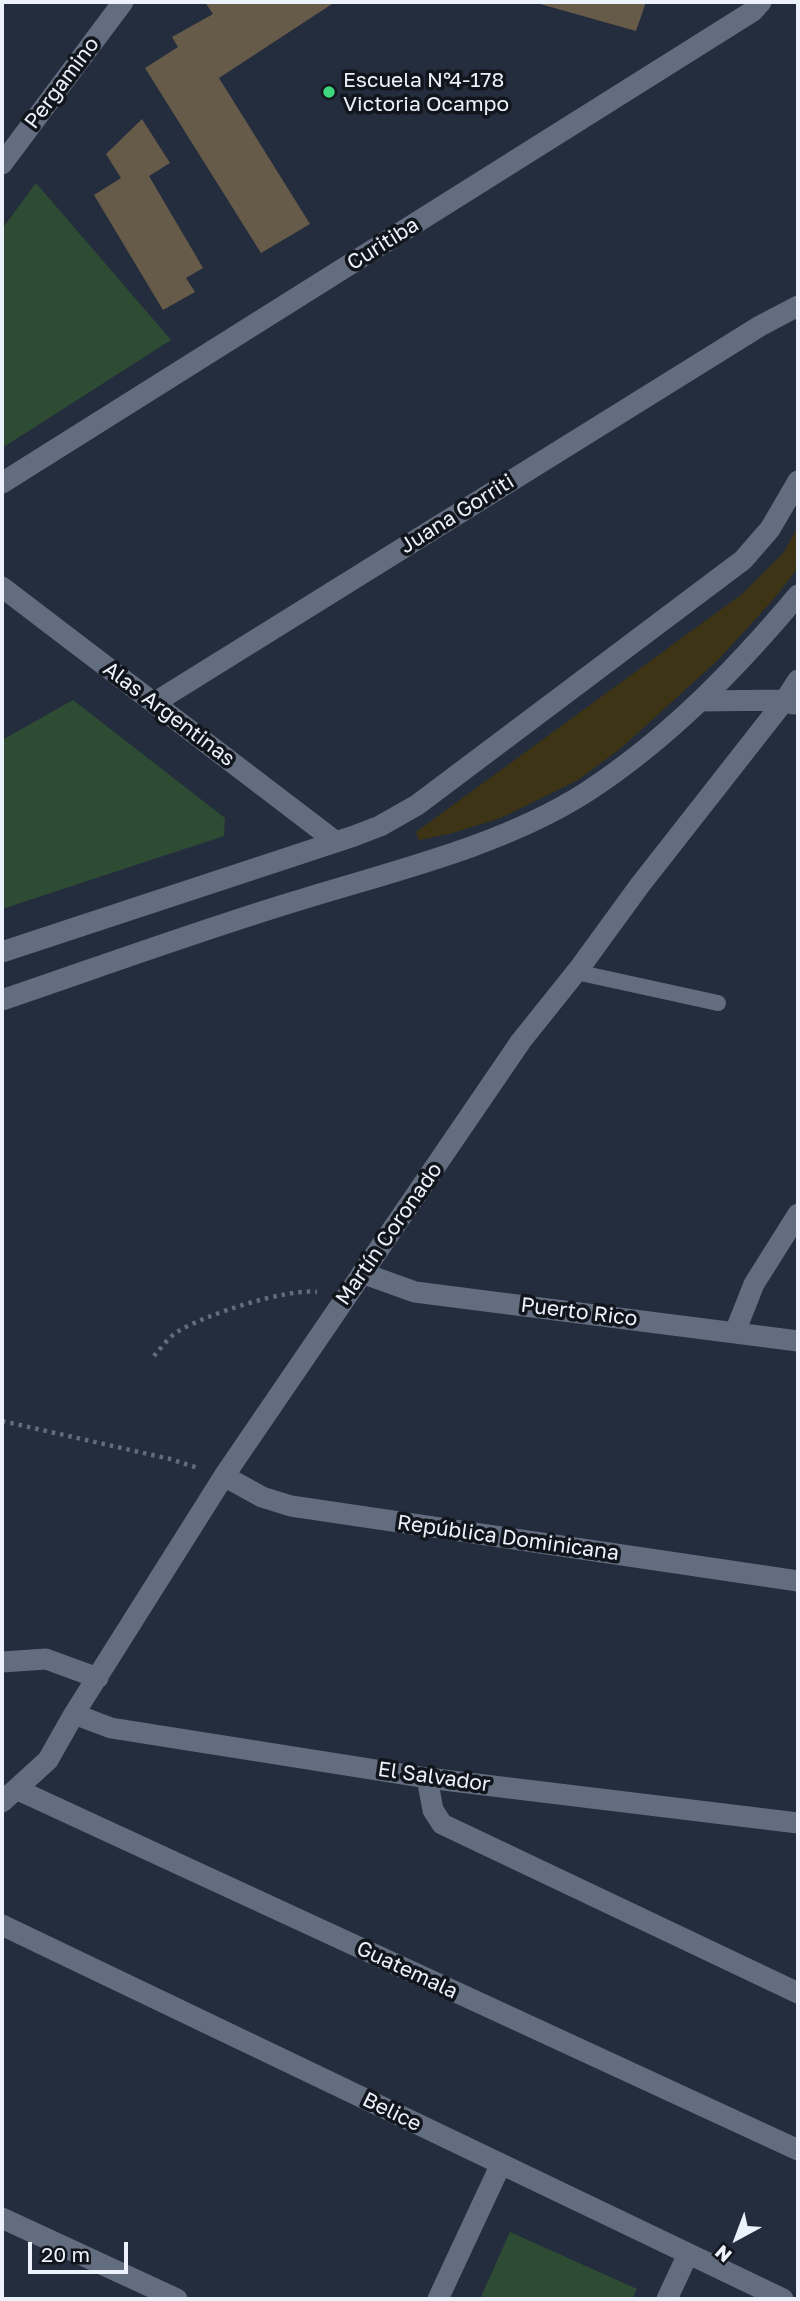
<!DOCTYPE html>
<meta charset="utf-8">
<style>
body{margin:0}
#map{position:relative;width:800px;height:2301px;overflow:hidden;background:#242d3d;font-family:"Golos Text",sans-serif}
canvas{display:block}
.frame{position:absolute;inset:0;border:4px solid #ecf2fc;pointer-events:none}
.north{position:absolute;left:702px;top:2203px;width:70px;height:70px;-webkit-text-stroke:5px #11151c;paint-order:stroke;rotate:221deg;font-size:19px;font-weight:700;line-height:28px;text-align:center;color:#ecf2fc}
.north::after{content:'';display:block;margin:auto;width:24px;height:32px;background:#ecf2fc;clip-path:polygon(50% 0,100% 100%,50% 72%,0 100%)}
.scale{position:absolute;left:28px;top:2242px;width:100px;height:32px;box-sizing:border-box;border:4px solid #ecf2fc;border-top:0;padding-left:9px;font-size:21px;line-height:24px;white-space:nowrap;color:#ecf2fc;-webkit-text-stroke:5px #11151c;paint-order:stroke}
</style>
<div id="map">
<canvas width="800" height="2301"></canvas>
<div class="frame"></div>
<div class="north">N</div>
<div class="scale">20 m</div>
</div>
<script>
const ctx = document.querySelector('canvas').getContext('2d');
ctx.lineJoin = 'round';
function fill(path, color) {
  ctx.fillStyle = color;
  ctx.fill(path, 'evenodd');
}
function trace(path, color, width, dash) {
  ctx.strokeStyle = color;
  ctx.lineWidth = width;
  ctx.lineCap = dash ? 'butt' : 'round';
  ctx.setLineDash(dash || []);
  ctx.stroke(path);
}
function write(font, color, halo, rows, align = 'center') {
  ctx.font = font + ' "Golos Text",sans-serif';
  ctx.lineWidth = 7;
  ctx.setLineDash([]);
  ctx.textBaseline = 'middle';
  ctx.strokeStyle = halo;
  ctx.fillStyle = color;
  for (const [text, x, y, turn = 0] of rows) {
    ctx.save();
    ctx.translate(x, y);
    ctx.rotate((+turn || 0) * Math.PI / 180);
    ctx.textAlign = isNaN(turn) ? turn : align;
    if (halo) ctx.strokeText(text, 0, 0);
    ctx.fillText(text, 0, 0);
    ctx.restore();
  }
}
const green = new Path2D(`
 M 36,183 L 171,340 L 2,448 L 2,229 Z
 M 73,700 L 225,818 L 224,836 L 2,909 L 2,740 Z
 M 510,2232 L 637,2289 L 632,2299 L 480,2299 Z`);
const sand = new Path2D(`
 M 798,527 L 798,568 L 773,600 L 718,660 L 620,749 L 578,780 L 501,818 L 449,834 L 419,840 L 416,832 L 742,594 L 784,552 Z`);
const building = new Path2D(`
 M 205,2 L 335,2 L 219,78 L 310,224 L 261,253 L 145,68 L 178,47 L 172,37 L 213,14 Z
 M 533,2 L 646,2 L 636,31 Z
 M 142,119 L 170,163 L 149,176 L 203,268 L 186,278 L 195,292 L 163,310 L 94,195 L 121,178 L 106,154 Z`);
const path = new Path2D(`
 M 154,1356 C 161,1348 168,1338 177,1332 C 204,1315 286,1288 317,1292
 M 2,1421 L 170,1459 L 198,1468`);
const lane = new Path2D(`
 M 576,972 L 718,1003`);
const street = new Path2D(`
 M 2,164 L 123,2
 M 2,483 L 753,11 L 761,2
 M 2,587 L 335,841
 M 700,701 L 785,700 L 793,704
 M 154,703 L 760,326 L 798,306
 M 362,1273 L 415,1292 L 798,1341
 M 735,1332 L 754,1284 L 798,1214
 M 224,1476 L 262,1497 L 291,1506 L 798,1581
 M 2,1662 L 46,1659 L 98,1678
 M 74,1714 L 111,1728 L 427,1778 L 798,1823
 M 427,1778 L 433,1810 L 442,1824 L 798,1993
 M 16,1789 L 798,2150
 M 2,1802 L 48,1760 L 74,1714 L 224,1476 L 521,1041 L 581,966 L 640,885 L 785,700 L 798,680
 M 2,1925 L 783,2299
 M 2,2218 L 177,2299
 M 438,2299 L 501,2164
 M 667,2299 L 688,2254`);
const secondary = new Path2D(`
 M 2,952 L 354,836 L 380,826 L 417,805 L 743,560 L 770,529 L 798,481
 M 2,1000 C 99,967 195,932 293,902 C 389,872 500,847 585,793 C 667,740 736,669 798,595`);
const markers = [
 [329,92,7,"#3ed77d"]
];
const poiNames = [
 ["Escuela N°4-178",343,80],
 ["Victoria Ocampo",343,104]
];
const streetNames = [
 ["Pergamino",62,83,-53],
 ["Curitiba",383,244,-32],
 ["Juana Gorriti",457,514,-32],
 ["Alas Argentinas",169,714,37],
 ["Martín Coronado",389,1234,-55],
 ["Puerto Rico",579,1312,7],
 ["República Dominicana",508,1538,8],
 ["El Salvador",434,1777,8],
 ["Guatemala",407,1970,25],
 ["Belice",392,2112,26]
];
fill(green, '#2d4c33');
fill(sand, '#3c3414');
fill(building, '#665a49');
trace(path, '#646c7a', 4.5, [3.5, 5]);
trace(lane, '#626d7f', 16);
trace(street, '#626d7f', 21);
trace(secondary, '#626d7f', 21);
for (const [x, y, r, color] of markers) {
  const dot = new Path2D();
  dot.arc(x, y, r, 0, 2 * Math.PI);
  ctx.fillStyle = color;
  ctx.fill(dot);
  trace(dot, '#11151c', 2.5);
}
write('21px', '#ecf2fc', '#11151c', poiNames, 'left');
write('21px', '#ecf2fc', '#11151c', streetNames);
</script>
